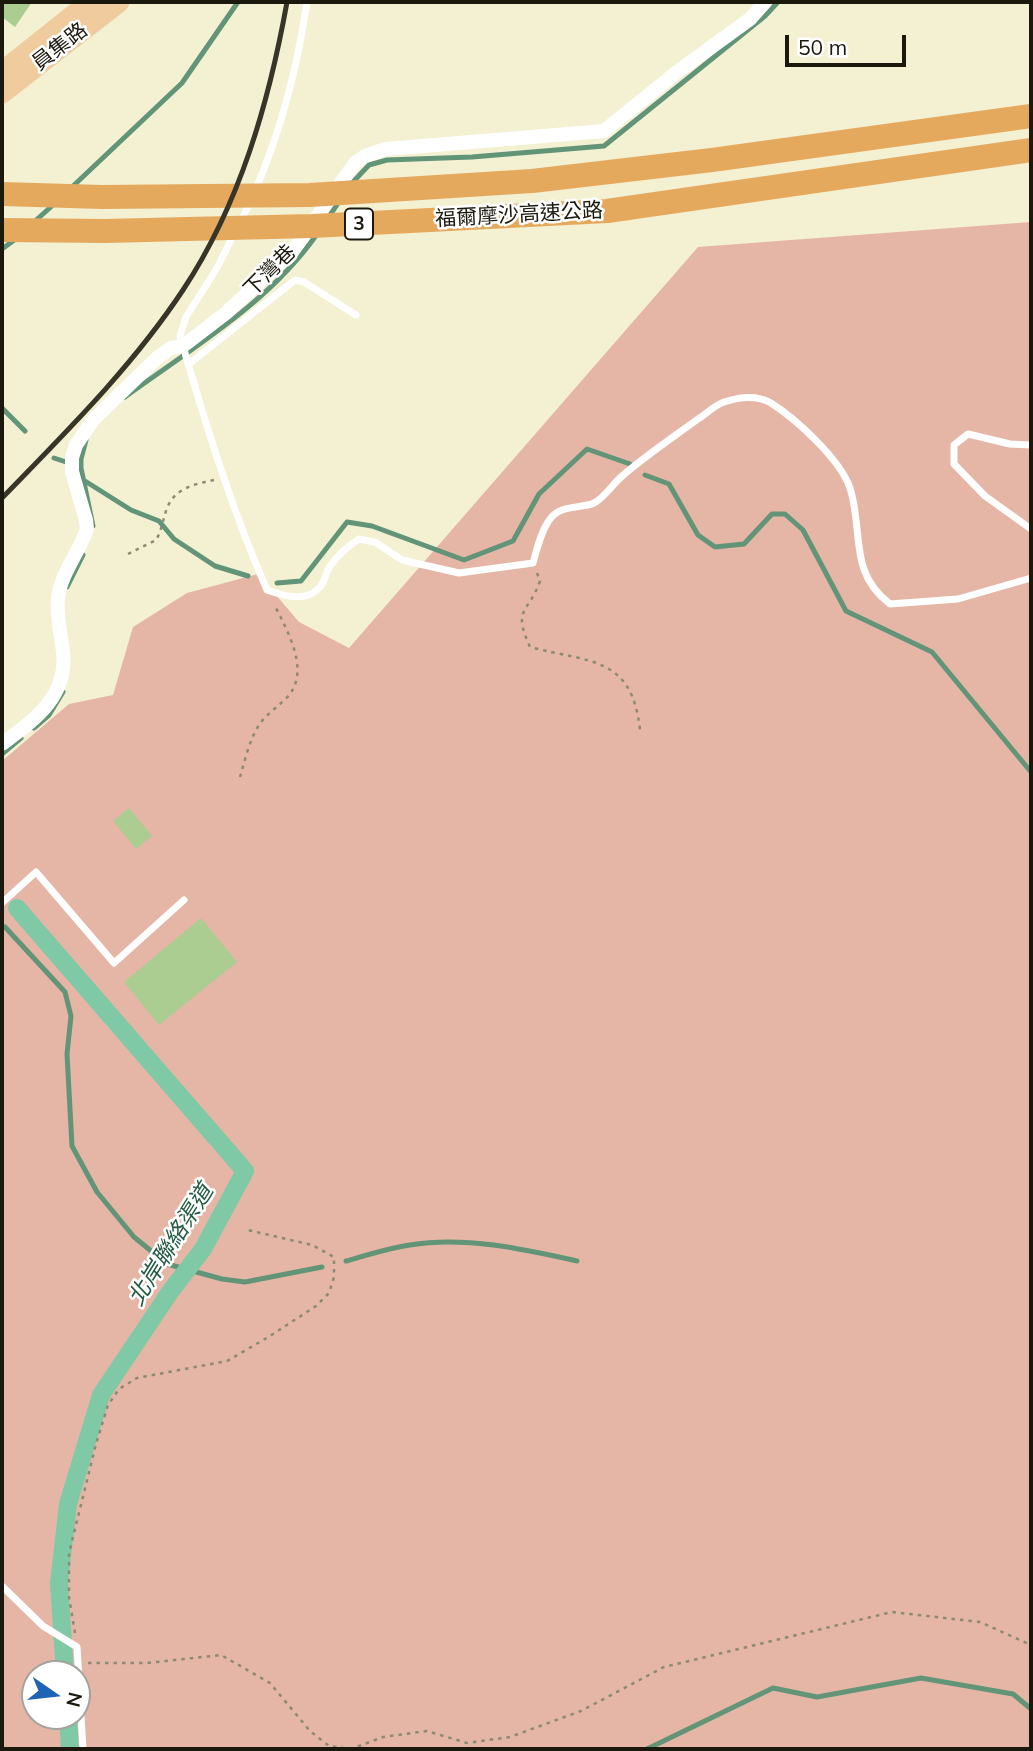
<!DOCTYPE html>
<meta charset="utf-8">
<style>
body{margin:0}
#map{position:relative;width:1033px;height:1751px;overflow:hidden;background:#f4f0d2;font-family:Mulish,sans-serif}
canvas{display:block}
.frame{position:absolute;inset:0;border:4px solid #1b190e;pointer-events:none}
.north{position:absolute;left:21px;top:1660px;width:70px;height:70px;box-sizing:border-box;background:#fff;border:2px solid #a4a39f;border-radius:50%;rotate:104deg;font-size:19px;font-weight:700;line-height:28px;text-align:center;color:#1b190e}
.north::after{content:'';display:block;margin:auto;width:24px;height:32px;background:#1e64b4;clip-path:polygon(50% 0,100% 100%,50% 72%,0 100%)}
.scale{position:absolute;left:785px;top:35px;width:121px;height:32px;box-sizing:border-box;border:4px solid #1b190e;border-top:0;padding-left:9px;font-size:21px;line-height:24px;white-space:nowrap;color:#1b190e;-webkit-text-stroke:5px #fff;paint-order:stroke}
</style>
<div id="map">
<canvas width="1033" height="1751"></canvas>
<div class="frame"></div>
<div class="north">N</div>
<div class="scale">50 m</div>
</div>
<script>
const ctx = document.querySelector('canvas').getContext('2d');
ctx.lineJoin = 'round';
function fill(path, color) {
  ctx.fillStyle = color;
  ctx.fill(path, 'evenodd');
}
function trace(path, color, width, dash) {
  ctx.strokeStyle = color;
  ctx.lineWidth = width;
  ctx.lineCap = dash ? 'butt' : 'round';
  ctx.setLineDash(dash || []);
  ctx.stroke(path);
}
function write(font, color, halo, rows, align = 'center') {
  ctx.font = font + ' Mulish,"Noto Sans TC",sans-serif';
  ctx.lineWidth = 5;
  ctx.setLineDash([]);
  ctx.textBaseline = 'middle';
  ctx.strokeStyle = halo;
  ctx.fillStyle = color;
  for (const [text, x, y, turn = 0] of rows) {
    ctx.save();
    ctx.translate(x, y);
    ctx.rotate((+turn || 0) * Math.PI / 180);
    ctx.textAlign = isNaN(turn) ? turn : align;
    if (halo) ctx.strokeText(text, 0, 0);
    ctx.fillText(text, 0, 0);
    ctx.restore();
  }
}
const green = new Path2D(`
 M 1031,222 L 1031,1749 L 2,1749 L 2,761 L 69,704 L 113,695 L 133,627 L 187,593 L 258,574 L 299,622 L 349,648 L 698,247 ZM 35,1674 L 77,1674 L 77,1716 L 35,1716 Z`);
const stream = new Path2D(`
 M 352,183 L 369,165 L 387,160 L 472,157 L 604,146 L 765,16 L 778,2
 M 71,188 L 182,83 L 238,2
 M 328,218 L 340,200
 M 34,222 L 53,205
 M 2,249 L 17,238
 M 125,397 C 192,348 269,303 317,234
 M 2,408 L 25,431
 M 86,440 L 81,459 L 81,468 L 93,526
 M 54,458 L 72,464
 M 645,475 L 669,484 L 698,535 L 715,547 L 744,544 L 772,514 L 785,514 L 803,530 L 846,611 L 932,652 L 1031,772
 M 85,481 L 131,510 L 159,521 L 174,539 L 215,566 L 248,576
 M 277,583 L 301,581 L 347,522 L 372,526 L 464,560 L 513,541 L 539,494 L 587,449 L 630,464
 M 67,587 L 83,555
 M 34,728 L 49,715 L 63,692
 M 2,754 L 21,738
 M 5,927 L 65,992 L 71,1016 L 67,1054 L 72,1146 L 97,1192 L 134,1237 L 167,1264 L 222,1279 L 245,1282 L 322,1267
 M 346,1261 C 367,1255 389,1248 410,1245 C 465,1236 523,1249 577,1261
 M 647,1749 L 773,1688 L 817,1697 L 921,1678 L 1013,1694 L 1031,1709`);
const canal = new Path2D(`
 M 17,908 L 245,1171 L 203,1249 L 170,1292 L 101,1395 L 68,1504 L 59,1583 L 65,1674
 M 68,1716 L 70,1749`);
const building = new Path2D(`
 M 2,2 L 32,2 L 15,27 L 2,17 Z
 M 129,808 L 152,836 L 136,849 L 113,821 Z
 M 201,918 L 237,962 L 159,1025 L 124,982 Z`);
const path = new Path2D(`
 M 128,554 L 156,540 C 162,530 163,519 167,508 C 175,488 195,484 214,480
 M 537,573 L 540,581 C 528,615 512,607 530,647 C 591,663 632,656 640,730
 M 240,777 C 245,760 249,741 259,725 C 267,713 281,705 290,694 C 309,668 287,630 275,606
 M 75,1633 L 69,1597 L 69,1553 L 96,1444 L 108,1405 L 119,1389 L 137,1378 L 227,1361 L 270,1336 L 316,1306 L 329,1293 L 334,1277 L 334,1257 L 312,1245 L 248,1230
 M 88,1663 L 147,1663 L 221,1655 L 270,1683 L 310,1731 L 329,1746 L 351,1749 L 383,1737 L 427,1731 L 467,1743 L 510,1737 L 581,1711 L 664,1667 L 892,1612 L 980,1622 L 1031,1645`);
const lane = new Path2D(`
 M 241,221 C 275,153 296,77 307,2
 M 235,232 L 217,268 L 186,317 L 180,336 C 205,422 231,508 267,590 C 284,596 306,603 320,587 C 325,581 326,572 330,566 C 338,555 348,546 359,539 L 375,542 L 402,560 L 459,573 L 533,563 C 537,549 541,531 550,519 C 561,504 581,509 594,503 C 604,498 613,484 621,477 C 645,456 672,438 698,419 C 706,414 715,405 724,402 C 739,397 757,395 771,403 C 796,419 840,459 850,488 C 864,533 848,572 890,604 L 958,599 L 1031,578
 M 189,364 L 295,280 L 304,282 L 356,315
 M 1031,445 L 1010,444 L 968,434 L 954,445 L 954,464 L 985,496 L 1031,529
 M 2,903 L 36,872 L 114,963 L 184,900
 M 2,1586 L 43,1626 L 77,1647 L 83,1749`);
const street = new Path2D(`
 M 2,744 C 34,720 68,697 63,652 C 61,634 56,616 58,598 C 61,573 79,553 87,529 L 86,520 L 72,472 L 72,458 L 76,445 L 93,420 L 157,358 L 171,348 L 183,346 L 226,313 L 292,252 L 355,163 L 365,156 L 386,149 L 604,131 L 677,72 L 750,19 L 765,2`);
const primary = new Path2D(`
 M 2,72 L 90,2
 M 2,93 L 119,2`);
const highway = new Path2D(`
 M 2,194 L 102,197 L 310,195 L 532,181 L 712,160 L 1031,116
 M 2,230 L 105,231 L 312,226 L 607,211 L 1031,150`);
const rail = new Path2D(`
 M 2,498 C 66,432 132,367 183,290 C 240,204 269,102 287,2`);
const shields = [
 [359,224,28]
];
const shieldNames = [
 ["3",359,224]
];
const streetNames = [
 ["員集路",60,47,-38],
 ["福爾摩沙高速公路",519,215,-3],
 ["下灣巷",270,271,-45]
];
const waterNames = [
 ["北岸聯絡渠道",171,1245,-58]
];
fill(green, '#e5b6a5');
trace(stream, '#629478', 5);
trace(canal, '#80c9a6', 18);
fill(building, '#abcd91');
trace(path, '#8c8974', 2.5, [3.5, 5]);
trace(lane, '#fff', 7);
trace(street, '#fff', 14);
trace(primary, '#efcb9e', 21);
trace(highway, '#e5a95d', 24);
trace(rail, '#373528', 5);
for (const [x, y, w] of shields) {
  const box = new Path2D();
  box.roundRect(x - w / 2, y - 15.5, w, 31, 5);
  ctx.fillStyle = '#fff';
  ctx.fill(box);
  trace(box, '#1b190e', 2);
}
write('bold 19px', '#1b190e', null, shieldNames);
write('21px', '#1b190e', '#fff', streetNames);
write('italic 23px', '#235b43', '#fff', waterNames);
</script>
